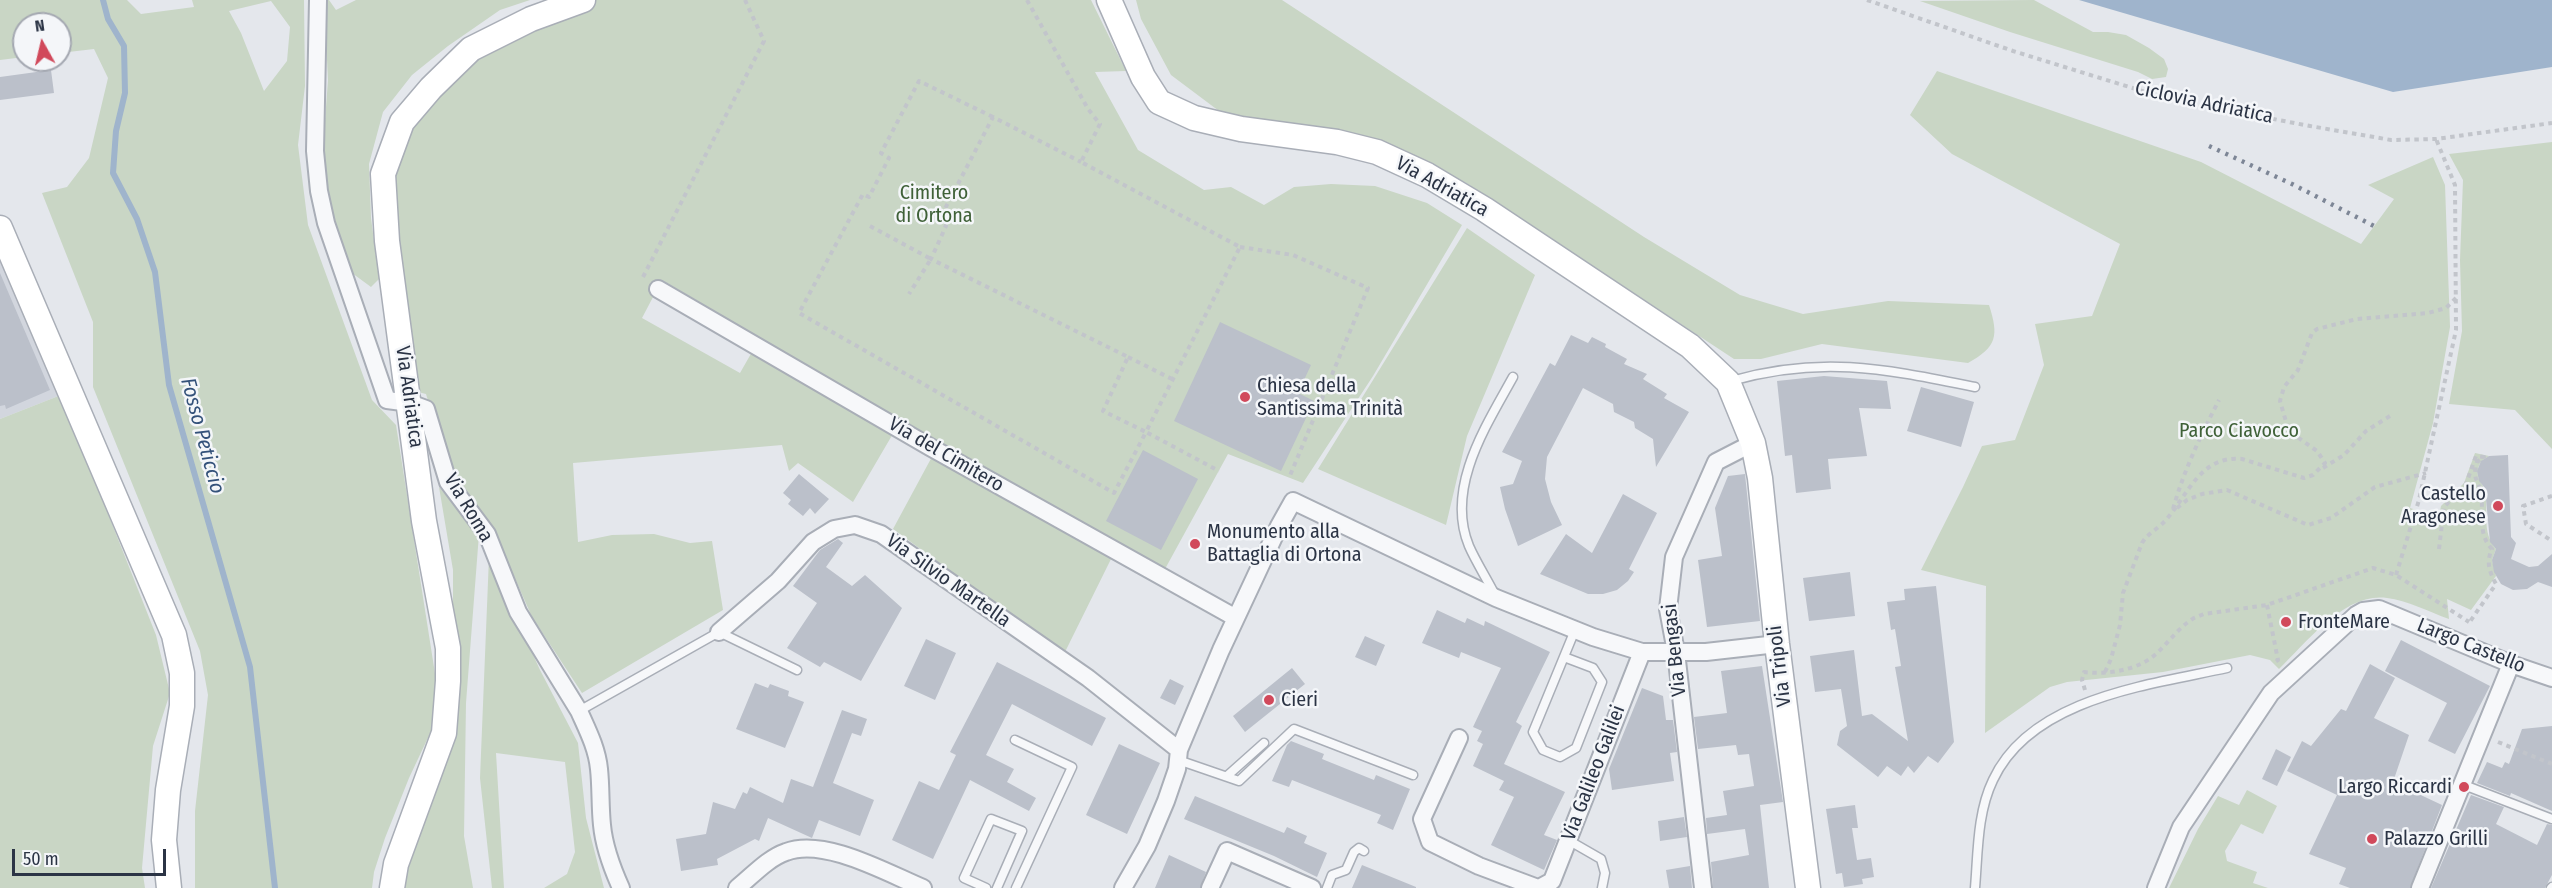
<!DOCTYPE html>
<meta charset="utf-8">
<style>
body{margin:0}
#map{position:relative;width:2552px;height:888px;overflow:hidden;background:#e4e7ec;font-family:"Fira Sans Condensed",sans-serif}
canvas{display:block}
.north{position:absolute;left:12px;top:12px;width:60px;height:60px;box-sizing:border-box;background:#f4f6f9;border:2px solid #a4a8b1;border-radius:50%;rotate:352deg;font-size:16px;font-weight:700;line-height:24px;text-align:center;color:#2b3445}
.north::after{content:'';display:block;margin:auto;width:21px;height:27px;background:#d1495b;clip-path:polygon(50% 0,100% 100%,50% 72%,0 100%)}
.scale{position:absolute;left:12px;top:849px;width:154px;height:27px;box-sizing:border-box;border:3px solid #2b3445;border-top:0;padding-left:8px;font-size:18px;line-height:21px;white-space:nowrap;color:#2b3445;-webkit-text-stroke:4px #f4f6f9;paint-order:stroke}
</style>
<div id="map">
<canvas width="2552" height="888"></canvas>
<div class="north">N</div>
<div class="scale">50 m</div>
</div>
<script>
const ctx = document.querySelector('canvas').getContext('2d');
ctx.lineJoin = 'round';
function fill(path, color) {
  ctx.fillStyle = color;
  ctx.fill(path, 'evenodd');
}
function trace(path, color, width, dash) {
  ctx.strokeStyle = color;
  ctx.lineWidth = width;
  ctx.lineCap = dash ? 'butt' : 'round';
  ctx.setLineDash(dash || []);
  ctx.stroke(path);
}
function write(font, color, halo, rows, align = 'center') {
  ctx.font = font + ' "Fira Sans Condensed",sans-serif';
  ctx.lineWidth = 5;
  ctx.setLineDash([]);
  ctx.textBaseline = 'middle';
  ctx.strokeStyle = halo;
  ctx.fillStyle = color;
  for (const [text, x, y, turn = 0] of rows) {
    ctx.save();
    ctx.translate(x, y);
    ctx.rotate((+turn || 0) * Math.PI / 180);
    ctx.textAlign = isNaN(turn) ? turn : align;
    if (halo) ctx.strokeText(text, 0, 0);
    ctx.fillText(text, 0, 0);
    ctx.restore();
  }
}
const built = new Path2D(`
 M 0,252 L 61,395 L 0,419 Z`);
const green = new Path2D(`
 M 0,0 L 127,0 L 141,14 L 194,7 L 192,0 L 304,0 L 305,86 L 298,145 L 308,225 L 372,400 L 396,425 L 436,680 L 434,725 L 409,778 L 385,838 L 374,872 L 372,888 L 195,888 L 195,811 L 208,695 L 200,651 L 93,387 L 93,322 L 42,193 L 67,187 L 89,158 L 108,78 L 94,49 L 60,53 L 60,24 L 24,24 L 24,57 L 0,60 ZM 271,1 L 290,27 L 287,61 L 264,91 L 241,33 L 229,11 Z
 M 324,0 L 329,0 L 336,10 L 356,0 L 530,0 L 500,10 L 448,46 L 412,75 L 383,112 L 369,164 L 371,218 L 379,279 L 371,287 L 352,273 L 341,252 L 326,181 L 324,134 L 328,80 Z
 M 595,0 L 1091,0 L 1126,71 L 1095,72 L 1138,150 L 1204,190 L 1231,187 L 1264,205 L 1294,187 L 1331,184 L 1375,186 L 1427,203 L 1462,225 L 1373,376 L 1303,483 L 1228,454 L 1165,569 L 1060,514 L 662,280 L 642,318 L 740,373 L 752,352 L 894,432 L 853,502 L 798,463 L 789,471 L 782,445 L 573,463 L 578,542 L 612,535 L 654,534 L 690,543 L 712,541 L 723,610 L 582,693 L 532,617 L 498,540 L 451,476 L 426,394 L 414,391 L 388,177 L 406,125 L 472,56 Z
 M 1136,0 L 1282,0 L 1644,237 L 1740,295 L 1803,314 L 1888,301 L 1989,305 C 1999,336 1997,347 1968,363 L 1822,344 L 1761,359 L 1734,359 L 1468,184 L 1417,158 L 1219,111 L 1171,75 L 1141,19 Z
 M 2034,0 L 2093,32 L 2108,32 L 2126,35 L 2149,48 L 2164,59 L 2168,69 L 2166,77 L 2152,79 L 2138,72 L 2010,32 L 1920,1 Z
 M 1937,71 L 2201,162 L 2361,244 L 2394,199 L 2368,185 L 2433,157 L 2445,185 L 2450,327 L 2433,423 L 2410,508 L 2439,517 L 2441,506 L 2464,483 L 2475,453 L 2489,456 C 2483,460 2479,462 2478,470 C 2476,479 2483,483 2485,491 C 2489,511 2481,532 2496,549 L 2492,560 L 2496,576 L 2471,610 L 2447,599 L 2449,619 C 2429,612 2407,600 2387,598 C 2345,592 2307,642 2279,669 L 2270,660 L 2250,655 L 2163,672 L 2067,682 L 2050,687 L 1985,733 L 1986,586 L 1921,570 L 1963,487 L 1982,446 L 2015,440 L 2044,365 L 2035,324 L 2092,316 L 2120,244 L 1952,154 L 1910,115 Z
 M 2552,142 L 2552,449 L 2515,410 L 2449,404 L 2462,331 L 2460,260 L 2463,180 L 2449,154 Z
 M 1467,228 L 1535,275 L 1467,436 L 1446,525 L 1318,469 Z
 M 61,395 L 156,635 L 170,693 L 153,746 L 142,868 L 145,888 L 0,888 L 0,419 Z
 M 934,453 L 1112,557 L 1064,654 L 893,529 Z
 M 439,487 L 479,534 L 466,703 L 464,836 L 473,888 L 400,888 L 453,669 L 453,570 Z
 M 489,557 L 540,670 L 578,743 L 586,818 L 604,888 L 544,888 L 567,874 L 575,852 L 565,762 L 496,753 L 504,888 L 492,888 L 480,778 Z
 M 2247,790 L 2277,806 L 2263,834 L 2241,824 L 2225,851 L 2227,861 L 2257,872 L 2253,883 L 2268,888 L 2169,888 L 2198,829 L 2218,796 L 2239,805 Z`);
const water = new Path2D(`
 M 2079,0 L 2552,0 L 2552,67 L 2393,92 Z`);
const stream = new Path2D(`
 M 103,0 L 108,19 L 124,46 L 125,93 L 116,131 L 113,173 L 137,219 L 155,272 L 169,385 L 250,667 L 275,888`);
const building = new Path2D(`
 M 51,70 L 54,93 L 0,100 L 0,77 Z
 M 0,273 L 50,390 L 6,409 L 5,405 L 0,406 Z
 M 1220,322 L 1311,365 L 1298,393 L 1314,401 L 1281,471 L 1174,421 Z
 M 1571,335 L 1588,343 L 1592,337 L 1606,344 L 1605,347 L 1627,359 L 1624,364 L 1647,374 L 1643,379 L 1667,394 L 1664,398 L 1689,412 L 1656,467 L 1653,439 L 1635,428 L 1634,422 L 1614,412 L 1613,404 L 1583,388 L 1547,457 L 1545,479 L 1551,502 L 1562,525 L 1518,546 L 1505,509 L 1500,487 L 1513,484 L 1522,461 L 1502,452 L 1550,363 L 1555,366 Z
 M 1824,376 L 1887,381 L 1891,409 L 1859,408 L 1867,456 L 1828,459 L 1831,489 L 1796,493 L 1792,455 L 1785,456 L 1777,381 Z
 M 1921,387 L 1974,402 L 1961,447 L 1907,431 Z
 M 1143,450 L 1198,479 L 1161,550 L 1106,521 Z
 M 2508,455 L 2511,537 L 2516,543 L 2511,559 L 2529,567 L 2538,566 L 2552,554 L 2552,587 L 2538,582 L 2527,589 L 2513,590 L 2501,584 L 2494,572 L 2492,560 L 2496,549 L 2490,542 L 2485,488 L 2479,481 L 2477,471 L 2481,461 L 2489,456 Z
 M 799,474 L 829,499 L 815,514 L 810,508 L 803,516 L 788,504 L 791,500 L 783,493 Z
 M 1745,474 L 1760,621 L 1707,627 L 1698,560 L 1722,556 L 1715,508 L 1728,476 Z
 M 1623,494 L 1657,513 L 1629,569 L 1634,572 L 1628,581 L 1617,590 L 1603,594 L 1588,594 L 1540,574 L 1566,534 L 1592,553 Z
 M 838,539 L 843,543 L 826,567 L 852,586 L 865,575 L 902,608 L 861,681 L 824,662 L 820,667 L 787,648 L 817,603 L 793,586 L 820,550 Z
 M 1850,572 L 1855,616 L 1809,621 L 1803,578 Z
 M 1936,586 L 1954,742 L 1938,763 L 1928,756 L 1914,773 L 1908,766 L 1901,776 L 1887,766 L 1878,777 L 1837,745 L 1840,731 L 1847,726 L 1841,689 L 1815,692 L 1810,656 L 1854,650 L 1862,716 L 1872,714 L 1908,741 L 1895,667 L 1901,666 L 1895,629 L 1891,630 L 1887,602 L 1905,600 L 1904,589 Z
 M 1437,610 L 1465,623 L 1467,618 L 1484,626 L 1485,621 L 1550,652 L 1516,722 L 1522,726 L 1504,764 L 1565,792 L 1544,835 L 1557,840 L 1544,870 L 1491,845 L 1514,797 L 1499,790 L 1504,781 L 1473,766 L 1483,744 L 1477,741 L 1482,731 L 1473,727 L 1501,668 L 1461,652 L 1459,658 L 1422,643 Z
 M 1365,636 L 1385,645 L 1376,666 L 1355,657 Z
 M 926,639 L 956,653 L 935,700 L 904,686 Z
 M 2401,640 L 2490,686 L 2455,754 L 2428,741 L 2447,703 L 2385,671 Z
 M 997,662 L 1106,718 L 1092,746 L 1012,704 L 986,755 L 1014,769 L 1007,782 L 1036,798 L 1029,811 L 970,780 L 933,859 L 892,840 L 919,781 L 939,790 L 956,755 L 950,752 Z
 M 2370,664 L 2395,678 L 2374,718 L 2409,735 L 2393,782 L 2442,805 L 2410,888 L 2350,888 L 2339,884 L 2346,868 L 2309,854 L 2337,795 L 2287,771 L 2302,741 L 2311,746 L 2341,709 L 2346,711 Z
 M 1762,666 L 1783,802 L 1760,805 L 1769,888 L 1713,888 L 1711,862 L 1749,855 L 1745,829 L 1707,834 L 1706,818 L 1727,815 L 1723,791 L 1754,786 L 1749,754 L 1738,755 L 1736,745 L 1698,749 L 1694,717 L 1727,713 L 1721,671 Z
 M 1292,668 L 1305,684 L 1245,732 L 1233,716 Z
 M 1170,679 L 1184,686 L 1175,705 L 1160,698 Z
 M 755,683 L 768,688 L 770,684 L 789,691 L 788,696 L 804,702 L 785,748 L 736,729 Z
 M 1642,688 L 1663,696 L 1666,720 L 1673,720 L 1677,752 L 1670,753 L 1674,781 L 1612,790 L 1609,769 Z
 M 842,710 L 867,719 L 861,736 L 852,733 L 833,783 L 874,800 L 860,836 L 819,820 L 812,838 L 768,818 L 759,841 L 755,839 L 717,859 L 718,865 L 681,871 L 676,839 L 706,834 L 713,802 L 735,809 L 743,792 L 747,794 L 750,787 L 783,803 L 791,779 L 813,787 Z
 M 2552,726 L 2552,811 L 2511,793 L 2510,796 L 2477,783 L 2487,762 L 2502,768 L 2505,762 L 2509,764 L 2522,729 Z
 M 1291,741 L 1324,754 L 1322,759 L 1374,780 L 1376,775 L 1410,789 L 1393,830 L 1377,823 L 1381,815 L 1292,780 L 1289,787 L 1272,781 L 1287,745 Z
 M 1119,744 L 1160,763 L 1127,834 L 1086,815 Z
 M 2276,749 L 2291,757 L 2277,786 L 2262,779 Z
 M 2471,795 L 2504,807 L 2496,824 L 2537,845 L 2547,824 L 2552,825 L 2552,875 L 2545,888 L 2431,888 Z
 M 1195,796 L 1284,833 L 1287,827 L 1307,836 L 1304,843 L 1327,853 L 1317,877 L 1274,856 L 1184,819 Z
 M 1855,805 L 1858,828 L 1852,828 L 1857,860 L 1871,858 L 1874,877 L 1862,879 L 1863,884 L 1844,887 L 1842,873 L 1836,874 L 1826,809 Z
 M 1684,817 L 1687,837 L 1660,841 L 1658,821 Z
 M 1169,855 L 1206,872 L 1200,888 L 1155,888 Z
 M 1362,865 L 1416,887 L 1416,888 L 1352,888 Z
 M 1690,866 L 1692,888 L 1669,888 L 1666,870 Z`);
const path = new Path2D(`
 M 1027,0 L 1088,109 L 1100,124 L 1081,162 L 1240,247 L 1146,432 L 1219,471
 M 1867,0 L 2013,51 L 2168,99 L 2310,126 L 2391,140 L 2436,139 L 2552,123
 M 993,117 L 919,81 L 881,153 L 889,158 L 869,197 L 863,194 L 799,313 L 1114,493 L 1146,432 L 1103,411 L 1128,357 L 931,259 L 946,226 L 938,222 L 993,117 L 1081,162
 M 870,226 L 931,259 L 909,294
 M 1240,247 L 1293,255 L 1368,288 L 1289,478
 M 643,277 L 764,41 L 745,0
 M 1128,357 L 1172,379
 M 2323,468 L 2344,455 L 2366,431 L 2390,416
 M 2552,496 L 2523,506 L 2526,524 L 2552,541
 M 2177,508 L 2187,500 L 2202,494 L 2227,490 L 2308,525 L 2331,518 L 2375,487 L 2426,473
 M 2173,509 C 2184,470 2201,435 2219,400
 M 2439,549 L 2444,507 L 2466,484 L 2476,456 L 2484,457 L 2477,462 C 2472,480 2478,479 2481,493 C 2484,512 2477,534 2492,549 C 2486,562 2489,571 2496,584 L 2469,623
 M 2396,575 L 2419,500 L 2456,330 L 2455,185 L 2436,139
 M 2267,605 L 2278,660 L 2275,662
 M 2105,672 L 2111,659 L 2120,625 L 2123,593 L 2142,543 C 2148,533 2158,529 2166,520 C 2189,493 2201,455 2242,459 L 2304,478 L 2313,475 L 2325,463 L 2317,451 L 2293,434 L 2287,425 L 2280,401 L 2284,387 L 2298,370 L 2312,333 L 2317,329 L 2357,319 L 2428,313 L 2446,308 L 2456,298
 M 2085,690 L 2082,680 L 2084,672 C 2108,675 2138,670 2156,654 C 2169,642 2179,627 2194,618 L 2204,614 L 2267,605 L 2373,568 L 2396,575 L 2469,622
 M 2498,742 L 2552,764`);
const lane = new Path2D(`
 M 1731,381 C 1822,355 1885,369 1975,387
 M 1495,595 C 1487,579 1476,562 1469,546 C 1445,488 1486,426 1513,377
 M 1564,657 L 1593,668 L 1602,682 L 1576,748 L 1560,757 L 1543,750 L 1533,732 L 1575,630
 M 579,711 L 719,632 L 797,670
 M 1015,740 L 1072,767 L 1016,888
 M 1178,760 L 1239,781 L 1294,729 L 1413,775
 M 1227,776 L 1264,743
 M 2464,785 L 2552,819
 M 1568,840 L 1601,859 L 1605,873 L 1602,888
 M 986,888 L 964,878 L 991,819 L 1022,831 L 997,888
 M 1327,888 L 1332,875 L 1346,870 L 1354,852 L 1359,848 L 1364,851
 M 1975,888 C 1978,853 1977,813 1993,780 C 2031,698 2149,685 2227,668
 M 2551,888 L 2552,887`);
const street = new Path2D(`
 M 318,0 L 315,151 L 319,191 L 326,223 L 387,400 L 410,403 L 426,409 L 448,482 L 487,534 L 518,612 L 579,711 C 587,729 597,748 599,769 C 601,787 600,806 602,825 C 604,847 612,868 621,888
 M 658,289 L 930,447 L 1236,618
 M 719,632 L 778,581 L 813,542 L 834,529 L 855,525 L 881,534 L 1088,678 L 1179,750
 M 1459,738 L 1422,819 L 1430,842 L 1479,866 L 1538,888
 M 737,888 C 752,876 768,858 786,852 C 824,837 887,873 923,888
 M 1123,888 L 1147,846 L 1166,801 L 1177,769 L 1179,750 L 1221,650 L 1279,526 L 1293,501 L 1496,598 L 1593,637 L 1642,652 L 1706,652 L 1777,644
 M 1210,888 L 1227,851 L 1312,888
 M 1539,888 L 1552,881 L 1642,652
 M 1703,888 L 1676,652 L 1668,609 L 1674,557 L 1716,462 L 1753,443
 M 2156,888 L 2181,827 L 2271,693 L 2356,615 L 2363,611 L 2379,609 L 2511,664 L 2552,678
 M 2420,888 L 2511,664`);
const secondary = new Path2D(`
 M 1109,0 L 1143,77 L 1159,102 L 1194,118 L 1241,129 L 1337,142 L 1377,152 L 1427,175 L 1484,209 L 1690,346 L 1728,382 L 1753,443 L 1760,478 L 1777,644 L 1808,888
 M 0,228 L 174,635 L 182,673 L 182,706 L 168,790 L 164,840 L 169,888
 M 392,888 L 396,864 L 444,733 L 448,681 L 448,648 L 424,521 L 387,241 L 383,174 L 402,122 L 431,88 L 471,49 L 531,19 L 583,0`);
const rail = new Path2D(`
 M 2209,146 L 2292,184 L 2374,226`);
const markers = [
 [1245,397,6,"#d1495b"],
 [2498,506,6,"#d1495b"],
 [1195,544,6,"#d1495b"],
 [2286,622,6,"#d1495b"],
 [1269,700,6,"#d1495b"],
 [2464,787,6,"#d1495b"],
 [2372,839,6,"#d1495b"]
];
const streetNames = [
 ["Ciclovia Adriatica",2204,103,12],
 ["Via Adriatica",1442,187,29],
 ["Via Adriatica",409,397,82],
 ["Via del Cimitero",946,455,30],
 ["Via Roma",468,508,59],
 ["Via Silvio Martella",948,581,35],
 ["Largo Castello",2471,646,22],
 ["Via Bengasi",1675,650,-96],
 ["Via Tripoli",1780,666,-97],
 ["Via Galileo Galilei",1594,773,-69]
];
const parkNames = [
 ["Cimitero",934,193],
 ["di Ortona",934,216],
 ["Parco Ciavocco",2239,431]
];
const poiNames = [
 ["Chiesa della",1257,386],
 ["Santissima Trinità",1257,409],
 ["Castello",2486,494,"right"],
 ["Aragonese",2486,517,"right"],
 ["Monumento alla",1207,532],
 ["Battaglia di Ortona",1207,555],
 ["FronteMare",2298,622],
 ["Cieri",1281,700],
 ["Largo Riccardi",2452,787,"right"],
 ["Palazzo Grilli",2384,839]
];
const waterNames = [
 ["Fosso Peticcio",202,436,75]
];
fill(built, '#d2d6de');
fill(green, '#c9d6c5');
fill(water, '#9fb4cc');
trace(stream, '#9fb4cc', 6);
fill(building, '#bbc0ca');
trace(lane, '#a9aeb7', 11);
trace(street, '#a9aeb7', 20);
trace(secondary, '#a9aeb7', 27);
trace(path, '#c2c5cb', 4, [4.5, 4.5]);
trace(lane, '#f7f8fa', 8);
trace(street, '#f7f8fa', 16);
trace(secondary, '#fff', 24);
trace(rail, '#7d8696', 4.5, [3, 6]);
for (const [x, y, r, color] of markers) {
  const dot = new Path2D();
  dot.arc(x, y, r, 0, 2 * Math.PI);
  ctx.fillStyle = color;
  ctx.fill(dot);
  trace(dot, '#f4f6f9', 2);
}
write('20px', '#2b3445', '#f4f6f9', streetNames);
write('20px', '#3f6138', '#f4f6f9', parkNames);
write('20px', '#2b3445', '#f4f6f9', poiNames, 'left');
write('italic 21px', '#34527a', '#f4f6f9', waterNames);
</script>
